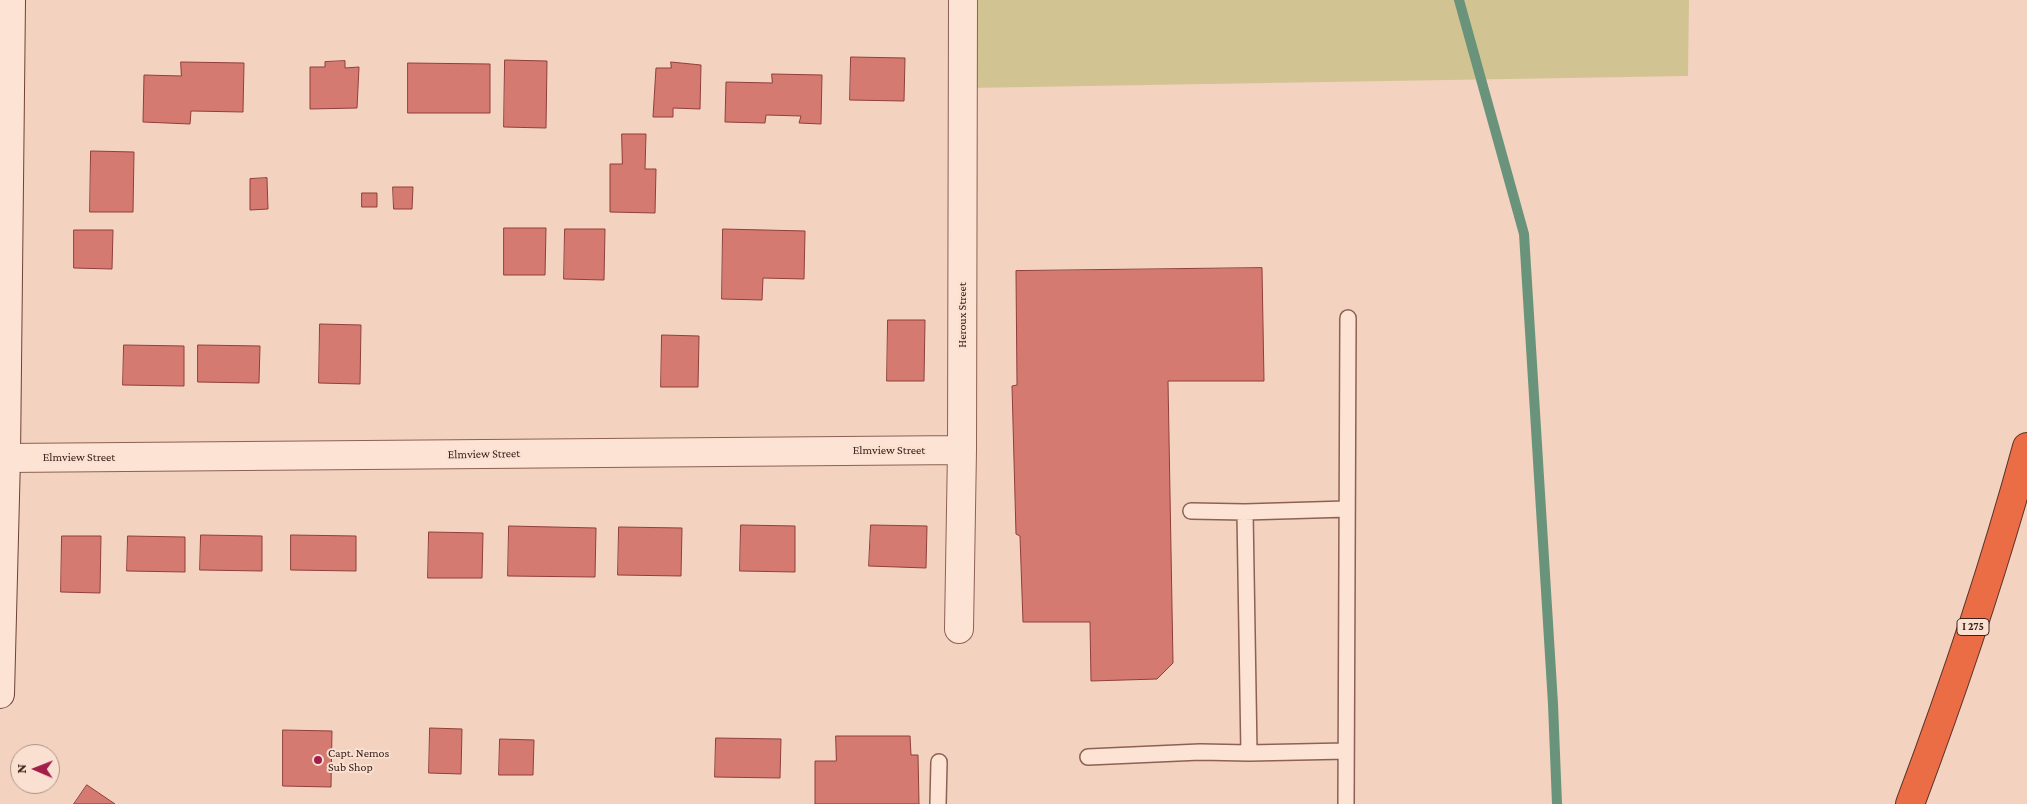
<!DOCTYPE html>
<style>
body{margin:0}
#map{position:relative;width:2027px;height:804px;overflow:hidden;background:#f3d2bf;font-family:"Crimson Pro",serif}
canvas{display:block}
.north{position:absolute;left:10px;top:744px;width:50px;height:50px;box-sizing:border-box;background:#f9e0d0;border:1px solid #ad9388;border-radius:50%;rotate:271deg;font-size:14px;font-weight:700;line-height:20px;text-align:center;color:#3b201b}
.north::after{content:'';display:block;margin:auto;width:18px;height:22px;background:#a31f4b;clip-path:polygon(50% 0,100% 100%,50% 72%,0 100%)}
</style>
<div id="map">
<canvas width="2027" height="804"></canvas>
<div class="north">N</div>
</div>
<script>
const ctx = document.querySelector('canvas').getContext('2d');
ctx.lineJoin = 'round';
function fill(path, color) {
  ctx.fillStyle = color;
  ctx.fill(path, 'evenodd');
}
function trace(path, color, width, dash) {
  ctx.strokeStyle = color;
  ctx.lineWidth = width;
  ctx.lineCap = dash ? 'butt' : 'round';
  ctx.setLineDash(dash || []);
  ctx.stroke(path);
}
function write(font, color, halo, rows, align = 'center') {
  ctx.font = font + ' "Crimson Pro",serif';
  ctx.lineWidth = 4;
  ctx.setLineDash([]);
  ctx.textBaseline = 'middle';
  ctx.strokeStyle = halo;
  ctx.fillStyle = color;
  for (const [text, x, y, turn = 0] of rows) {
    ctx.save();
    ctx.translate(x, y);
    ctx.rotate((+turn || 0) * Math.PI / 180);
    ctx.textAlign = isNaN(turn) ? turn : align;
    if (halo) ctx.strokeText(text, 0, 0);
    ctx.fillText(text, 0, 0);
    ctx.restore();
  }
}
const green = new Path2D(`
 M 969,0 L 1689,0 L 1688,76 L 968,88 Z`);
const stream = new Path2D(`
 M 1459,0 L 1524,234 L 1553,704 L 1557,804`);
const building = new Path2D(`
 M 851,57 L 905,58 L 904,101 L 850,100 Z
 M 505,60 L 547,61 L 546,128 L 504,127 Z
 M 345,61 L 345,68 L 359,67 L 357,108 L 310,109 L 310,67 L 325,67 L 325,62 Z
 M 181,62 L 244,63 L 243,112 L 191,111 L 190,124 L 143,122 L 144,75 L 181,76 Z
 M 671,62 L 701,65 L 700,109 L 673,108 L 673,117 L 653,117 L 656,68 L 671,68 Z
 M 408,63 L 490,64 L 490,113 L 408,113 Z
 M 772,74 L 822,75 L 821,124 L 799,123 L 801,116 L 766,115 L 765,123 L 725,122 L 726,82 L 772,83 Z
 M 622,134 L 646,134 L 645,169 L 656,169 L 655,213 L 610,212 L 610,164 L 622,164 Z
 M 91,151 L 134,152 L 133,212 L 90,212 Z
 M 267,178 L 268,209 L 250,210 L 250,179 Z
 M 393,187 L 413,187 L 412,209 L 394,209 Z
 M 362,193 L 377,193 L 377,207 L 362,207 Z
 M 504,228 L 546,228 L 545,275 L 504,275 Z
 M 565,229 L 605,229 L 604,280 L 564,279 Z
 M 723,229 L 805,231 L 804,279 L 763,278 L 762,300 L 722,299 Z
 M 74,230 L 113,230 L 112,269 L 74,268 Z
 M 1262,268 L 1264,381 L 1168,381 L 1173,663 L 1157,679 L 1091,681 L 1090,622 L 1023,622 L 1020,536 L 1016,534 L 1012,386 L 1017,385 L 1016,271 Z
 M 888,320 L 925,320 L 924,381 L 887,381 Z
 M 320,324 L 361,325 L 360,384 L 319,383 Z
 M 662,335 L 699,336 L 698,387 L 661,387 Z
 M 124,345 L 184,346 L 184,386 L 123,385 Z
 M 198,345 L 260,346 L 259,383 L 198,382 Z
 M 741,525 L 795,526 L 795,572 L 740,571 Z
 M 871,525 L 927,526 L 926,568 L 869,566 Z
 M 509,526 L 596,528 L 595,577 L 508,576 Z
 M 619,527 L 682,528 L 681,576 L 618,575 Z
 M 429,532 L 483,533 L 482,578 L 428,578 Z
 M 201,535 L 262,536 L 262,571 L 200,570 Z
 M 291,535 L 356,536 L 356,571 L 291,570 Z
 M 62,536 L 101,536 L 100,593 L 61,592 Z
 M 128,536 L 185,537 L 185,572 L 127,571 Z
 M 430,728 L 462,729 L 461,774 L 429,773 Z
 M 283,730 L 332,731 L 331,787 L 283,786 Z
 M 836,736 L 910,736 L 911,755 L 918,755 L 919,804 L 815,804 L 815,761 L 836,761 Z
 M 716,738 L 781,739 L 780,778 L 715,777 Z
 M 500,739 L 534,740 L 533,775 L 499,775 Z
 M 87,785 L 115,804 L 74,804 Z`);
const lane = new Path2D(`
 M 1191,511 L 1245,512 L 1347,509
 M 1245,512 L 1249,753
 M 1088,757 L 1200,752 L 1249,753 L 1346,751
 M 938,804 L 939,762
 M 1346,804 L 1348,318`);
const street = new Path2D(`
 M 6,458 L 962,450
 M 959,629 L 962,450 L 963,0`);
const secondary = new Path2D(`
 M 0,694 L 6,458 L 11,0`);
const highway = new Path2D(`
 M 1910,804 C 1954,687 1994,568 2027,447`);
const markers = [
 [318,760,5,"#a31f4b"]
];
const shields = [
 [1973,627,32]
];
const shieldNames = [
 ["I 275",1973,627]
];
const streetNames = [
 ["Heroux Street",962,315,-90],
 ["Elmview Street",889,450],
 ["Elmview Street",484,454,-1],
 ["Elmview Street",79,457]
];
const poiNames = [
 ["Capt. Nemos",328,753],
 ["Sub Shop",328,767]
];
fill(green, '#d2c492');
trace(stream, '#69937b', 10);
fill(building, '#d57a71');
trace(building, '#8f3f39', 1);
trace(lane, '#8d6155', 18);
trace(street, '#8d6155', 30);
trace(secondary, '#6f4239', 30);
trace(highway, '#5b312a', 30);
trace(lane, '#fce3d3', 15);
trace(street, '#fce3d3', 28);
trace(secondary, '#fce3d3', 28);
trace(highway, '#eb6d46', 28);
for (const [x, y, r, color] of markers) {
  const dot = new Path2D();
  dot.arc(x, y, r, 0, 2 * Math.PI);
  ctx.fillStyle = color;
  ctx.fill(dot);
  trace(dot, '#f9e0d0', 2);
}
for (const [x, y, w] of shields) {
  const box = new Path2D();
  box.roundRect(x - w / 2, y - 8.5, w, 17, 4);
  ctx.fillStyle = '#f9e0d0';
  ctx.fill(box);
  trace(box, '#3b201b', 1);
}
write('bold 11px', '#3b201b', null, shieldNames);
write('12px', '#3b201b', '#f9e0d0', streetNames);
write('12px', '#3b201b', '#f9e0d0', poiNames, 'left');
</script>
